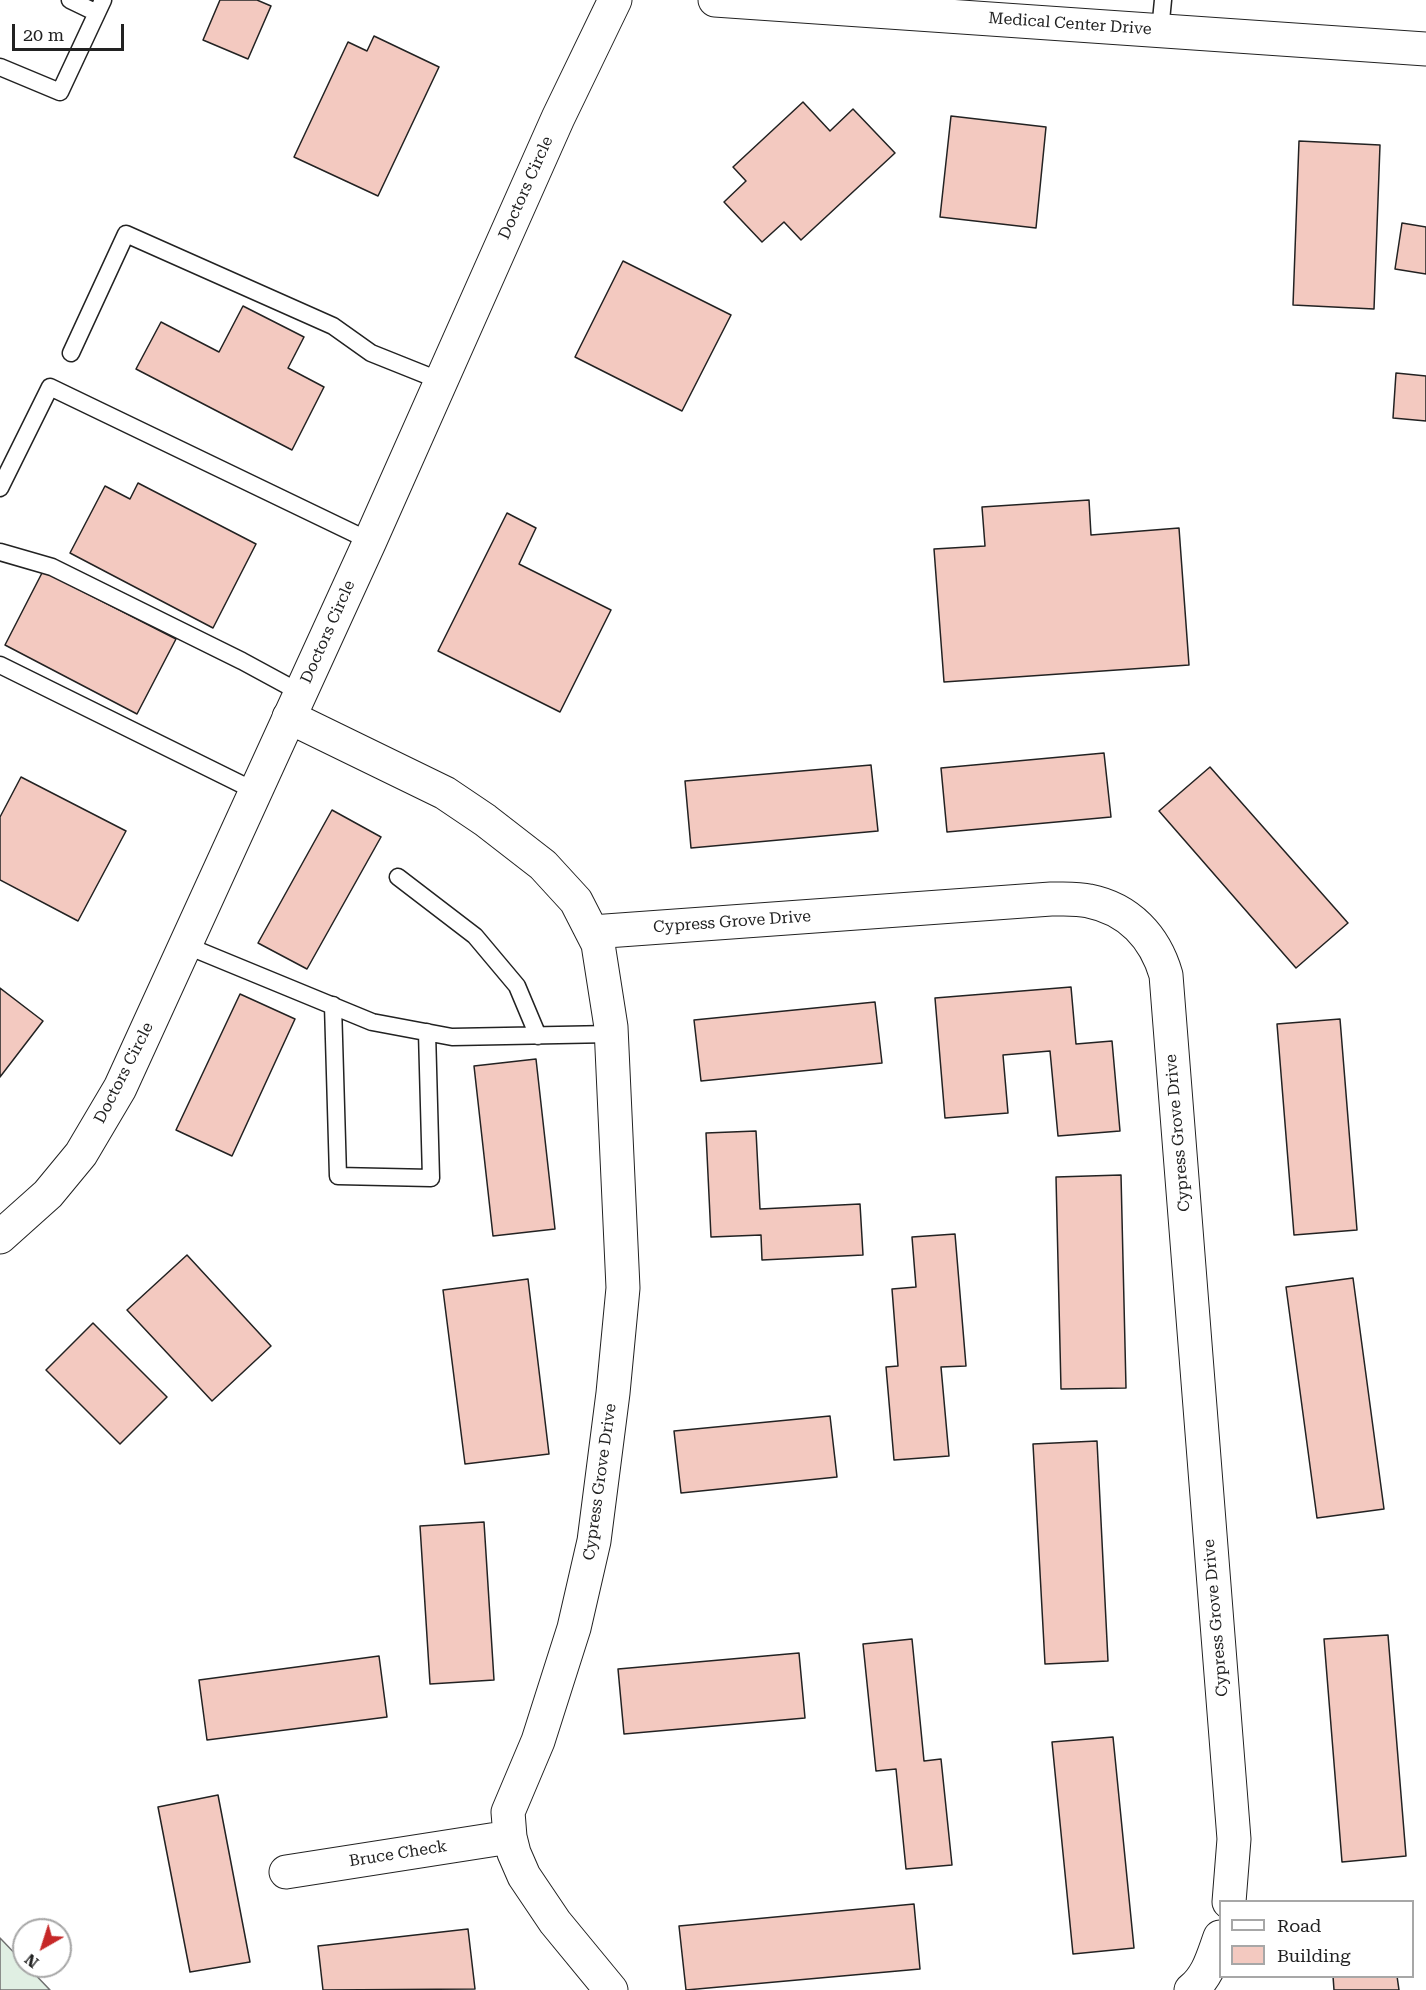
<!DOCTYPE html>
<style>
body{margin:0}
#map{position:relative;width:1426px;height:1990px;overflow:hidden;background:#fff;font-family:"Roboto Serif",serif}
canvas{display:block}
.legend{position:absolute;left:1219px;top:1900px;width:195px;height:78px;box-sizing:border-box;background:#fff;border:2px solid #a7a7a7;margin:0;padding:8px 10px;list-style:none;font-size:18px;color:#222}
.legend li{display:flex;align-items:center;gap:12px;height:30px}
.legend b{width:30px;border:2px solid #a7a7a7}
.north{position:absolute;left:12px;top:1918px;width:60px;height:60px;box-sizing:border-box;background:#fff;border:2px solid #a7a7a7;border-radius:50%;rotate:219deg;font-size:16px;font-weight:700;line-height:24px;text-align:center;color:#222}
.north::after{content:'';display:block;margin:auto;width:21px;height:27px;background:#c62828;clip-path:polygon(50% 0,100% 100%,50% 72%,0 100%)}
.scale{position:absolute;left:12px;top:24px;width:112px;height:27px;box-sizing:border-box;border:3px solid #222;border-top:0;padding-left:8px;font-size:18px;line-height:21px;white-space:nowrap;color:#222;-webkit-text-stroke:4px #fff;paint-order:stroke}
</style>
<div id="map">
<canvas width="1426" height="1990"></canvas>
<ul class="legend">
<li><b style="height:8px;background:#fff"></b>Road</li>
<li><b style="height:16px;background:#f3c9c0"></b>Building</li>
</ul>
<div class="north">N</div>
<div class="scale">20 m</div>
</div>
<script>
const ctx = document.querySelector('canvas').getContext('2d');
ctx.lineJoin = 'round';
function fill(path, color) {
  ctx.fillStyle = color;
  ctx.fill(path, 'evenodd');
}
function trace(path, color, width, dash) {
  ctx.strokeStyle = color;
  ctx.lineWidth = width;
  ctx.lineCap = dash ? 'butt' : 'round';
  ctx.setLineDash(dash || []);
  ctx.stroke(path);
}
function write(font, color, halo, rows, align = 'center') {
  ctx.font = font + ' "Roboto Serif",serif';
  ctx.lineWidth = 4.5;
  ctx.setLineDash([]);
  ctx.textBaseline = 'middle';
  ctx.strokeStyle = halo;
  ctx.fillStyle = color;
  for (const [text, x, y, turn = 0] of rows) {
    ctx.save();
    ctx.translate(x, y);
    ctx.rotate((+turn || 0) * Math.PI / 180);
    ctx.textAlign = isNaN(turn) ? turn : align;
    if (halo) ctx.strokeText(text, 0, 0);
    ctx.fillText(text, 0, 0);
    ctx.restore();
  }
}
const green = new Path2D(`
 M 0,1938 L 24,1963 L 24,1966 L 27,1966 L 50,1990 L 0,1990 Z`);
const building = new Path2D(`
 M 220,0 L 257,0 L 271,6 L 248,59 L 203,40 Z
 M 374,36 L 439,67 L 378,196 L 294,157 L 348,42 L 367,51 Z
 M 803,102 L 830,131 L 853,109 L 895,153 L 801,240 L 784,222 L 762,242 L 724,202 L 746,181 L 733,167 Z
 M 951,116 L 1046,127 L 1036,228 L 940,217 Z
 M 1299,141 L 1380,145 L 1374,309 L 1293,305 Z
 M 1402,223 L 1426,227 L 1426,274 L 1395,269 Z
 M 623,261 L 731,315 L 682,411 L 575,357 Z
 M 243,306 L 304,337 L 288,368 L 324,387 L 292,450 L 136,369 L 161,322 L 219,352 Z
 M 1396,373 L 1426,376 L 1426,421 L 1393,418 Z
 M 138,483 L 256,544 L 213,628 L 70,553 L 105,486 L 130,499 Z
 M 1089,500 L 1091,535 L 1179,528 L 1189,665 L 944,682 L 934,549 L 985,546 L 982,507 Z
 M 507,513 L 536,528 L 519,564 L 611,610 L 560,712 L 438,651 Z
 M 43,571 L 176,639 L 137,714 L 5,645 Z
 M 1104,753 L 1111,817 L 947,832 L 941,768 Z
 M 871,765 L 878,831 L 691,848 L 685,781 Z
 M 1210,767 L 1348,923 L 1296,968 L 1159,811 Z
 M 21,777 L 126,831 L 78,921 L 0,880 L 0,817 Z
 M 332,810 L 381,837 L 307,969 L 258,943 Z
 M 1071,987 L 1076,1044 L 1112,1041 L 1120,1131 L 1058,1136 L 1050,1051 L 1003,1055 L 1008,1113 L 945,1118 L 935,998 Z
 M 0,988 L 43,1021 L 0,1077 Z
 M 240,994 L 295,1019 L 232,1156 L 176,1130 Z
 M 875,1002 L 882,1063 L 701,1081 L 694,1020 Z
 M 1340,1019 L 1357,1230 L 1294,1235 L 1277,1024 Z
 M 536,1059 L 555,1229 L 493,1236 L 474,1066 Z
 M 756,1131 L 760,1209 L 860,1204 L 863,1255 L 762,1260 L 761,1235 L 711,1237 L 706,1133 Z
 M 1121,1175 L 1126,1388 L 1061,1389 L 1056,1177 Z
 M 955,1234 L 966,1366 L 941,1367 L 949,1456 L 894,1460 L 886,1367 L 898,1366 L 892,1289 L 916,1287 L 912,1237 Z
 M 187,1255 L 271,1346 L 212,1401 L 127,1310 Z
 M 1353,1278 L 1384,1509 L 1317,1518 L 1286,1287 Z
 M 528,1279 L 549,1454 L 465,1464 L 443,1290 Z
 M 93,1323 L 167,1397 L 120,1444 L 46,1370 Z
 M 830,1416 L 837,1477 L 681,1493 L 674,1431 Z
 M 1097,1441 L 1108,1661 L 1045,1664 L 1033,1444 Z
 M 484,1522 L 494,1680 L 430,1684 L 420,1526 Z
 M 1388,1635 L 1406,1856 L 1342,1862 L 1324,1639 Z
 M 912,1639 L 924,1761 L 941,1759 L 952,1865 L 906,1869 L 896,1769 L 876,1771 L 863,1644 Z
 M 799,1653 L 805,1718 L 624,1734 L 618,1669 Z
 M 379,1656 L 387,1717 L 207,1740 L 199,1680 Z
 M 1113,1737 L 1134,1948 L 1073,1954 L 1052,1742 Z
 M 218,1795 L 250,1962 L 190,1972 L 158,1807 Z
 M 914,1904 L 920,1969 L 686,1990 L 679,1926 Z
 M 468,1929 L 475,1989 L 323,1990 L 318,1946 Z
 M 1333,1976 L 1397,1976 L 1399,1990 L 1334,1990 Z`);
const service = new Path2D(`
 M 70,0 L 97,13
 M 1160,31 L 1163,0
 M 0,67 L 60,92 L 103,0
 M 71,353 L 126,234 L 333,326 L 371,353 L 441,381
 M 0,488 L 50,387 L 370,541
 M 0,552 L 52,567 L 242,661 L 301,693
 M 0,665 L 255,791
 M 398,877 L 475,936 L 517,986 L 538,1036
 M 185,945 L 372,1022 L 452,1037 L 612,1034
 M 333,1005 L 338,1176 L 431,1178 L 427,1032`);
const minor = new Path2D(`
 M 289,717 L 445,793 L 485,820 L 543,865 L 576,901 L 598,944 L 611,1027 L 623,1288 L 613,1393 L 594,1541 L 574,1628 L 538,1741 L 508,1812 L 510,1837 L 514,1853 L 524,1876 L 555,1922 L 611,1990
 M 592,932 L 1051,899 C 1063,899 1077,898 1089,901 C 1129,909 1155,937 1166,975 L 1234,1839 L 1229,1902
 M 286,1872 L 510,1837
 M 1191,1990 C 1208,1977 1213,1956 1220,1937`);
const tertiary = new Path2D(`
 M 715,0 L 1426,49
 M 0,1237 L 48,1194 L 81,1154 L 120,1088 L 370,541 L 558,118 L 615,0`);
const streetNames = [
 ["Medical Center Drive",1070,24,4],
 ["Doctors Circle",526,188,-66],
 ["Doctors Circle",328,632,-66],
 ["Cypress Grove Drive",732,922,-4],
 ["Doctors Circle",124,1073,-63],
 ["Cypress Grove Drive",1178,1133,-95],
 ["Cypress Grove Drive",600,1482,-82],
 ["Cypress Grove Drive",1216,1618,-95],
 ["Bruce Check",398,1854,-9]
];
fill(green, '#e0efe3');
trace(green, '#6f6f6f', 1.5);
fill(building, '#f3c9c0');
trace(building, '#222', 1.5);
trace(service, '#222', 19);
trace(minor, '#222', 35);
trace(tertiary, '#222', 35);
trace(service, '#fff', 16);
trace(minor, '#fff', 33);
trace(tertiary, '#fff', 33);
write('16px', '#222', '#fff', streetNames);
</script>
